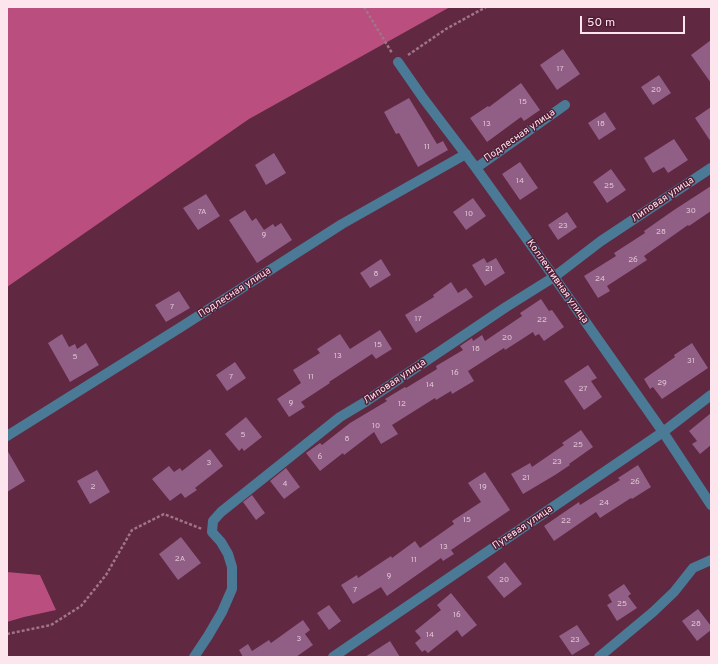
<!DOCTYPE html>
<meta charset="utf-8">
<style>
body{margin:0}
#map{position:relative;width:718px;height:664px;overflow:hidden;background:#602841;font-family:Overpass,sans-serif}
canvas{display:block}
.frame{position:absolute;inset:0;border:8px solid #fce5ed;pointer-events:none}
.scale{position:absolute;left:580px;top:16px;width:105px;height:18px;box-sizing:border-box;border:2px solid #fce5ed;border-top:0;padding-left:5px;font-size:12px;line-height:14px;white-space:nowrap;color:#fce5ed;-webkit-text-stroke:3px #541d36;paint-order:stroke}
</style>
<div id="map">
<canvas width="718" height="664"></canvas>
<div class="frame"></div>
<div class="scale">50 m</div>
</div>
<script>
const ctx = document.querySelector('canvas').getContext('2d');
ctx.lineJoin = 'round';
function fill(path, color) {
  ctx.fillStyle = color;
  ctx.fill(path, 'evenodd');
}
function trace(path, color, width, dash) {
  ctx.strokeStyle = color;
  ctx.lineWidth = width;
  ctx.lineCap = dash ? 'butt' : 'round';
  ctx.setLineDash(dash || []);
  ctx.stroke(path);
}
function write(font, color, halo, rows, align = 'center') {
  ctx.font = font + ' Overpass,sans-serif';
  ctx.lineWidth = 3;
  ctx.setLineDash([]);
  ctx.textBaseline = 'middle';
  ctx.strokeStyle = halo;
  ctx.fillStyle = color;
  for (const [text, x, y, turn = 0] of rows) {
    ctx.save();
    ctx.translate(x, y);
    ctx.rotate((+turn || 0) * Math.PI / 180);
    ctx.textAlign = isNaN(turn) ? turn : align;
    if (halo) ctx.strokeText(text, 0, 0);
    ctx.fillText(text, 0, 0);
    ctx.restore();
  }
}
const forest = new Path2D(`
 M 7,7 L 450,7 L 249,119 L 7,287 Z
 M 7,572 L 40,575 L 56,610 L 24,617 L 7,622 Z`);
const building = new Path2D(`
 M 711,40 L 711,83 L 691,55 Z
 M 563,49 L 580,74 L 557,90 L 540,65 Z
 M 659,75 L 671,93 L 653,105 L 641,87 Z
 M 521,83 L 540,110 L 524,121 L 521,117 L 487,142 L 470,118 L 488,106 L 489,107 Z
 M 409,98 L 437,144 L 443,141 L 448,150 L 418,167 L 399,133 L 396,134 L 384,112 Z
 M 711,107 L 711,142 L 695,118 Z
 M 605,112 L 616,129 L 599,140 L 588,123 Z
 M 674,139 L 688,160 L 668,173 L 664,167 L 653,173 L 644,158 Z
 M 274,153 L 286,173 L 266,185 L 255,165 Z
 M 520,162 L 538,188 L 520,200 L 502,174 Z
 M 611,169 L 626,190 L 607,203 L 593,182 Z
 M 711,186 L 711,211 L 689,226 L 688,225 L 644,256 L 647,260 L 607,286 L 610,291 L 598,298 L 584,276 L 616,256 L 614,253 L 645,233 L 644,231 L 674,210 Z
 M 206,194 L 220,216 L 198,230 L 183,208 Z
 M 473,198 L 486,216 L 466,230 L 453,212 Z
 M 245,210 L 252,221 L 256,218 L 264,230 L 273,224 L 275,227 L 281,223 L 292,240 L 257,263 L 229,220 Z
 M 567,212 L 577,227 L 558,240 L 548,225 Z
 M 484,258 L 487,263 L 496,258 L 505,273 L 485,286 L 472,265 Z
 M 381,259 L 391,275 L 370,288 L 360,273 Z
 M 451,282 L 458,293 L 466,288 L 473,297 L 416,333 L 405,315 L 434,297 L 433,295 Z
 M 179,291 L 190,308 L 166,322 L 155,305 Z
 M 541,299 L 549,311 L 552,310 L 564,327 L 544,341 L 539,334 L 535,336 L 533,332 L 505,350 L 504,348 L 468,371 L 474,381 L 452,394 L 451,391 L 436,400 L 435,398 L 392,425 L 398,434 L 381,444 L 374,432 L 344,455 L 343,453 L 320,471 L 306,453 L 320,443 L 322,445 L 350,423 L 387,401 L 385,399 L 405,387 L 406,388 L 437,369 L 436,366 L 463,350 L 460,346 L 472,338 L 473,341 L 482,335 L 485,341 L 522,316 L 520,313 Z
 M 380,330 L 392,349 L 376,359 L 372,354 L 329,382 L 330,383 L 301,402 L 305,407 L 289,417 L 277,399 L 301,383 L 293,370 L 320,353 L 317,349 L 340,334 L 350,349 Z
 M 62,334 L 69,347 L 75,344 L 77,349 L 86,343 L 99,365 L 70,382 L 48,343 Z
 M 692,343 L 708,368 L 662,399 L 653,387 L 650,389 L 644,379 L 675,357 L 674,355 Z
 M 235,362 L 246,378 L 227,391 L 216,375 Z
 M 588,365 L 597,378 L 591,381 L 602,397 L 584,410 L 564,381 Z
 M 711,413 L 711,445 L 700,454 L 692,444 L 697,441 L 689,431 Z
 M 246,417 L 262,437 L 244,451 L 242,448 L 239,451 L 225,434 Z
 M 581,430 L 593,447 L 569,464 L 570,465 L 555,475 L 523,494 L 511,474 L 530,463 L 532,467 L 564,445 L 562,443 Z
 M 210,449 L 223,466 L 195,488 L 197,490 L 185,498 L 181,493 L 170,501 L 152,479 L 169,466 L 174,472 L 180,468 L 182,471 Z
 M 7,450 L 25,481 L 7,492 Z
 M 638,465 L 651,487 L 632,499 L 631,498 L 600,518 L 596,512 L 554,541 L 544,526 L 579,502 L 580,505 L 620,480 L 618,478 Z
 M 286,468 L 300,487 L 284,499 L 270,481 Z
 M 97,470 L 110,492 L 90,504 L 77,481 Z
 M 485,472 L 510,510 L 451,550 L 454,554 L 443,561 L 441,558 L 387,596 L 381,587 L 353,604 L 341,585 L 357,575 L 358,578 L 391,556 L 392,558 L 415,541 L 420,548 L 454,524 L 452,521 L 481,502 L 468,483 Z
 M 252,495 L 265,513 L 256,520 L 243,502 Z
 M 181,537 L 201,563 L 178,580 L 159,554 Z
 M 505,562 L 522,584 L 504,598 L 487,577 Z
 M 624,584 L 631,594 L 628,596 L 637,608 L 617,621 L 607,605 L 612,602 L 608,595 Z
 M 451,593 L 477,625 L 462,637 L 457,630 L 428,653 L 425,650 L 422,652 L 415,643 L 421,638 L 415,631 L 441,610 L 437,605 Z
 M 329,605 L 341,621 L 329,630 L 317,613 Z
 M 698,609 L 711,626 L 711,630 L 697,641 L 682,621 Z
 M 303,620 L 310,630 L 305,634 L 313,645 L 296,657 L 243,657 L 239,650 L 248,644 L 252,651 L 269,640 L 271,643 Z
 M 577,625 L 590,644 L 572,655 L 559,636 Z
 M 390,641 L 400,657 L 365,657 Z`);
const path = new Path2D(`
 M 364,7 L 392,53
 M 408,55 L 446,29 L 486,7
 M 7,634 L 51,625 L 81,606 L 106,575 L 132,530 L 164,514 L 202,529`);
const minor = new Path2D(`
 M 398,62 L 423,98 L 476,168 L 554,277 L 663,432 L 711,505
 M 476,168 L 565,105
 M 7,436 L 181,327 L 342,224 L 466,154
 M 194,657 L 208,636 L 222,612 L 232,589 L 232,567 L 228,554 L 221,542 L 212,532 L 213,521 L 221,512 L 340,417 L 365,402 L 506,307 L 554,277 L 601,241 L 711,168
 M 333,657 L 663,432 L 711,395
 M 599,657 L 653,612 L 674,592 L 693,568 L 711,560`);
const numberNames = [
 ["17",560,69],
 ["20",656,90],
 ["15",523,102],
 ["13",487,124],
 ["18",601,124],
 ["11",427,147],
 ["14",520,181],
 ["25",609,186],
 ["30",691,211],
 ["7А",202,212],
 ["10",469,214],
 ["23",563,226],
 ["28",661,232],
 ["9",264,235],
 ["26",633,260],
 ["21",489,269],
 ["8",376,274],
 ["24",600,279],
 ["7",172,307],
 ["17",418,319],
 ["22",542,320],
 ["20",507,338],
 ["15",378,345],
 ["18",476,349],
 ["13",338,356],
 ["5",75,357],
 ["31",691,361],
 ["16",455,373],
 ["7",231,377],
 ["11",311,377],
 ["29",662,383],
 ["14",430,385],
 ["27",583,389],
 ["9",291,403],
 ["12",402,404],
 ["10",376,426],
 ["5",243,435],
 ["8",347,439],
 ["25",578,445],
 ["6",320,457],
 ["23",557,462],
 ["3",209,463],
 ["21",526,478],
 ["26",635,482],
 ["4",285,484],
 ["2",93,487],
 ["19",483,487],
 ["24",604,503],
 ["15",467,520],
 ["22",566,521],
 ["13",444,547],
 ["2А",180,559],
 ["11",414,560],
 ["9",389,576],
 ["20",504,580],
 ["7",355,590],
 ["25",622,604],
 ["16",457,615],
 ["28",696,624],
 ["14",430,635],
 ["3",299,639],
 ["23",575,640]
];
const streetNames = [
 ["Подлесная улица",520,136,-35],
 ["Липовая улица",663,200,-34],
 ["Коллективная улица",557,282,55],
 ["Подлесная улица",235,293,-33],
 ["Липовая улица",395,382,-34],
 ["Путевая улица",523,528,-34]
];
fill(forest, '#ba4e7f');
fill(building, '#915e86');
trace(path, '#a07587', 2.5, [3, 2]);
trace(minor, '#4a7a95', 10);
write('8px', '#e1c3d3', null, numberNames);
write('10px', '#fce5ed', '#541d36', streetNames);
</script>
